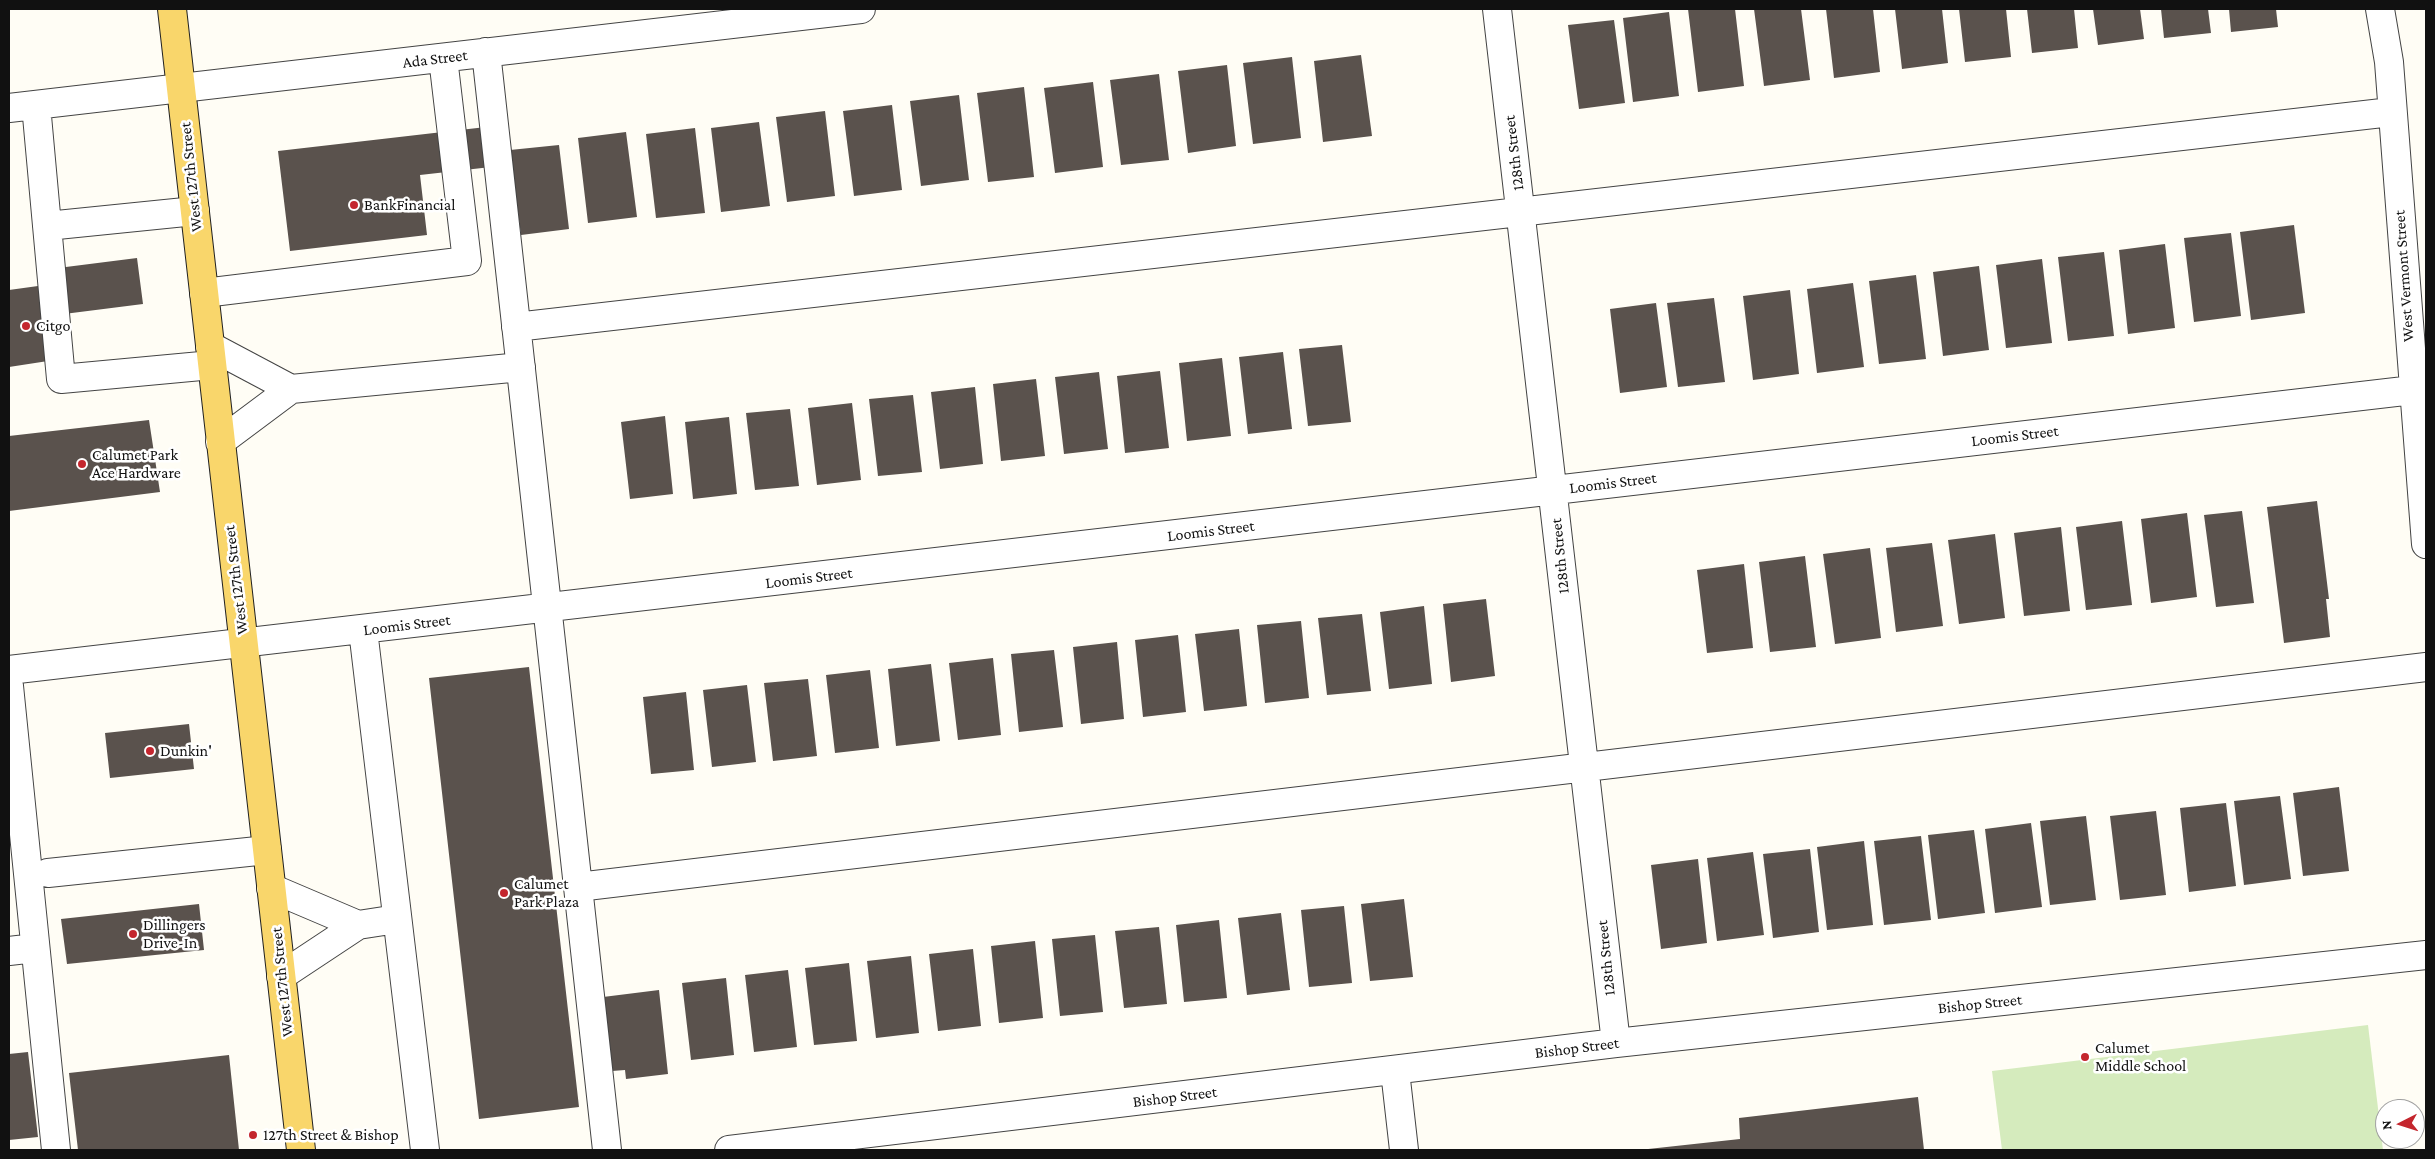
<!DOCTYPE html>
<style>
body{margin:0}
#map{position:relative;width:2435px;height:1159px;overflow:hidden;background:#fffdf5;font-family:"Crimson Pro",serif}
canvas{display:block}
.frame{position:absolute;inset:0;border:10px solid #111;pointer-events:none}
.north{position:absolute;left:2375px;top:1099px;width:50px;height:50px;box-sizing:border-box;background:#fff;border:1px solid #a0a0a0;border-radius:50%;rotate:265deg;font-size:14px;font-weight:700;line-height:20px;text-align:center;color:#111}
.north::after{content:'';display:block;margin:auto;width:18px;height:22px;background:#c4262e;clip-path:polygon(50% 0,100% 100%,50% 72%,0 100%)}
</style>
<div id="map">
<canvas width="2435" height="1159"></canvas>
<div class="frame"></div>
<div class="north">N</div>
</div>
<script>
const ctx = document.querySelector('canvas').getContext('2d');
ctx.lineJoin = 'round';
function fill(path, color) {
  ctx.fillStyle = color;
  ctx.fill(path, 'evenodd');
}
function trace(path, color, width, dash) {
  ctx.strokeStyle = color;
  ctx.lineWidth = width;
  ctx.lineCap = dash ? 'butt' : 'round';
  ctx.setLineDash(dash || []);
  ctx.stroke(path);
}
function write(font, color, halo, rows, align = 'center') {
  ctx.font = font + ' "Crimson Pro",serif';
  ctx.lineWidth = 5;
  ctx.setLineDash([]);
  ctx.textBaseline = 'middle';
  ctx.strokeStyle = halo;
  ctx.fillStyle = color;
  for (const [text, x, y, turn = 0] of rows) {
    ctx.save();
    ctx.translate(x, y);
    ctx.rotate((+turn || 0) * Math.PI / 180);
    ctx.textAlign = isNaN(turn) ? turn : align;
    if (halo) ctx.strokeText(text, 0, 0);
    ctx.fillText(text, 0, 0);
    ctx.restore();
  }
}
const green = new Path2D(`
 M 2368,1025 L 2383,1150 L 2002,1150 L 1992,1071 Z`);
const building = new Path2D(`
 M 1688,9 L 1735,9 L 1744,86 L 1698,92 Z
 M 1754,9 L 1801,9 L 1810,80 L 1764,86 Z
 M 1826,9 L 1873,9 L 1880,72 L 1834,78 Z
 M 1895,9 L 1942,9 L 1948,63 L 1902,69 Z
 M 1959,9 L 2006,9 L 2011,57 L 1965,62 Z
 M 2027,9 L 2074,9 L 2078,48 L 2032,53 Z
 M 2093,9 L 2140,9 L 2144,39 L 2098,45 Z
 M 2161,9 L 2208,9 L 2211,33 L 2164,38 Z
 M 2229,9 L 2276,9 L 2278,27 L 2231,32 Z
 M 1669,12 L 1679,96 L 1633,102 L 1623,18 Z
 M 1614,20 L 1625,103 L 1579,109 L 1568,25 Z
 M 1361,55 L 1372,136 L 1323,142 L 1314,61 Z
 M 1292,57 L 1301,138 L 1253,144 L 1243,63 Z
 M 1227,65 L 1236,146 L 1188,153 L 1178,71 Z
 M 1159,74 L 1169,160 L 1121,165 L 1110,80 Z
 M 1093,82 L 1103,167 L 1055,173 L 1044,88 Z
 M 1024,87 L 1034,177 L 988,182 L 977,93 Z
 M 959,95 L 969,180 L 921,186 L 910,101 Z
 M 892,105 L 902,190 L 854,196 L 843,111 Z
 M 825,111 L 835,196 L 787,202 L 776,117 Z
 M 759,122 L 770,206 L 721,212 L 711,128 Z
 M 486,127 L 491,167 L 420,175 L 427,235 L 290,251 L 278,151 Z
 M 695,128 L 705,213 L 656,218 L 646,134 Z
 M 626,132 L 637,217 L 588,223 L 578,138 Z
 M 559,145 L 569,229 L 521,235 L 510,150 Z
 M 2294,225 L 2305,313 L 2251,320 L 2240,232 Z
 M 2231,233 L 2241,316 L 2194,322 L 2184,238 Z
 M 2165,244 L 2175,328 L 2128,334 L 2119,250 Z
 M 2104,252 L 2114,336 L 2068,341 L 2058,257 Z
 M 137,258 L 143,304 L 64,314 L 58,268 Z
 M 2042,259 L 2052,343 L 2006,348 L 1996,265 Z
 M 1979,266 L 1989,350 L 1943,356 L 1933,272 Z
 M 1916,275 L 1926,359 L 1879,364 L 1869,281 Z
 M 1853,283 L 1864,367 L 1817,373 L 1807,289 Z
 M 38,286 L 48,361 L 9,367 L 9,290 Z
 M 1790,290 L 1799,374 L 1753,380 L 1743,296 Z
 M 1714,298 L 1725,382 L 1678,387 L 1667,303 Z
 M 1656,303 L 1667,387 L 1620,393 L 1610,309 Z
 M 1342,345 L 1351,422 L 1308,426 L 1299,349 Z
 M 1283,352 L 1292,429 L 1248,434 L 1239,357 Z
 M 1222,358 L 1231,436 L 1187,441 L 1179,363 Z
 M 1160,371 L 1169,448 L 1125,453 L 1117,376 Z
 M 1099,372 L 1108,449 L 1064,454 L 1055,377 Z
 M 1036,379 L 1045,456 L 1001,461 L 993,384 Z
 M 975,387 L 983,464 L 940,469 L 931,392 Z
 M 913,395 L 922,472 L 878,476 L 869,399 Z
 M 852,403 L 861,480 L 817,485 L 808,408 Z
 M 790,409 L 799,486 L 755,490 L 746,413 Z
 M 665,416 L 673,494 L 630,499 L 621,422 Z
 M 729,417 L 737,494 L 693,499 L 685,422 Z
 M 149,420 L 160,492 L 9,511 L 9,436 Z
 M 2317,501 L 2329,599 L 2326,599 L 2330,637 L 2284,643 L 2267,507 Z
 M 2242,511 L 2254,603 L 2216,607 L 2204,515 Z
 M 2187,513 L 2197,597 L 2151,603 L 2141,519 Z
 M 2122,521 L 2132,605 L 2086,610 L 2076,527 Z
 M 2061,527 L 2070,611 L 2024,616 L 2014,533 Z
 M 1995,534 L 2005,618 L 1959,624 L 1948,540 Z
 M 1932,543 L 1943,626 L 1896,632 L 1886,548 Z
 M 1870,548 L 1881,638 L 1835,644 L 1823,554 Z
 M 1805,556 L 1816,647 L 1770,652 L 1759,562 Z
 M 1744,564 L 1753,648 L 1707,653 L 1697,570 Z
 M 1486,599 L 1495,676 L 1451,682 L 1443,604 Z
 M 1424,606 L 1432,684 L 1389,689 L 1380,612 Z
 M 1362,614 L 1371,691 L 1327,695 L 1318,618 Z
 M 1301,621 L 1309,698 L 1265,703 L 1257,625 Z
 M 1239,629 L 1247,706 L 1204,711 L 1195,634 Z
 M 1178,635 L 1186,712 L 1143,717 L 1135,640 Z
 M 1117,642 L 1124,719 L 1081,724 L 1073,647 Z
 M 1054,650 L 1063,727 L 1019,732 L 1011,654 Z
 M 993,658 L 1001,735 L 958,740 L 949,663 Z
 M 931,664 L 940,741 L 896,746 L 888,669 Z
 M 529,667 L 579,1107 L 479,1119 L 429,678 Z
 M 870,670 L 879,748 L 835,753 L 826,675 Z
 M 808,679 L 817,756 L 773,761 L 764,683 Z
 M 747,685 L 756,762 L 712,767 L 703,690 Z
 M 686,692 L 694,770 L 651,774 L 643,697 Z
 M 189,724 L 194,769 L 110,778 L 105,733 Z
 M 2339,787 L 2349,871 L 2303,876 L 2293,793 Z
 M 2280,796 L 2291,879 L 2244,885 L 2234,801 Z
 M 2226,803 L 2236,886 L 2189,892 L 2180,808 Z
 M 2156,811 L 2166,895 L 2120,900 L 2110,816 Z
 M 2086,816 L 2096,900 L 2050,905 L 2040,821 Z
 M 2031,823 L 2042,907 L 1995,913 L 1985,829 Z
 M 1974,830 L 1985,913 L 1938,919 L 1928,835 Z
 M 1921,836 L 1931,920 L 1884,925 L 1874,841 Z
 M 1864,841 L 1873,925 L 1827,930 L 1817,847 Z
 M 1810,849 L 1819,932 L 1773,938 L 1763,854 Z
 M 1753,852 L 1764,935 L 1717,941 L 1707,858 Z
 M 1698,859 L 1707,943 L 1661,949 L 1651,865 Z
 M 1404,899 L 1413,977 L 1370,981 L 1361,904 Z
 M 199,904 L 204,950 L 67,964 L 61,919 Z
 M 1344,906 L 1352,983 L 1309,987 L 1301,910 Z
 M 1281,913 L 1290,990 L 1247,995 L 1238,918 Z
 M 1219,920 L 1227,998 L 1184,1002 L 1176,925 Z
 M 1159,927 L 1167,1004 L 1124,1008 L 1115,931 Z
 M 1095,935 L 1103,1012 L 1060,1016 L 1052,939 Z
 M 1035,941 L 1043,1018 L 999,1023 L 991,946 Z
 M 973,949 L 981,1026 L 938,1031 L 929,954 Z
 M 911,956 L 919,1033 L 876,1038 L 867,961 Z
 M 849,963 L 857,1041 L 814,1045 L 805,968 Z
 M 788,970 L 797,1047 L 754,1052 L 745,975 Z
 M 726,978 L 734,1055 L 691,1060 L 682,983 Z
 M 659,990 L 668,1074 L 626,1079 L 625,1070 L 612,1071 L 603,997 Z
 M 28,1052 L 38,1137 L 9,1140 L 9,1054 Z
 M 229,1055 L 239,1150 L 78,1150 L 69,1073 Z
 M 1918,1097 L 1924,1150 L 1639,1150 L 1740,1139 L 1739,1118 Z`);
const minor = new Path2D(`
 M 1497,9 L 1616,1043
 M 2380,9 L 2389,62 L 2426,544
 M 486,52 L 607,1150
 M 36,105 L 61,379 L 212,365
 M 9,108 L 861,9
 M 47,226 L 195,211
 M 204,293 L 467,261 L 443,58
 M 516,327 L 2391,112
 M 210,346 L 291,389
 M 220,442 L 291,389 L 521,367
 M 363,630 L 425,1150
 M 9,670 L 2413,390
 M 9,686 L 56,1150
 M 48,873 L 267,850
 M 578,887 L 2426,667
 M 271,888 L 358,925
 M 9,951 L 35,948
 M 281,976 L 358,925 L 397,919
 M 1395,1071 L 1404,1150
 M 729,1150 L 1616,1043 L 2426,955`);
const major = new Path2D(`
 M 172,9 L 301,1150`);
const markers = [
 [354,205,5,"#c4262e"],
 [26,326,5,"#c4262e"],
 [82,464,5,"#c4262e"],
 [150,751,5,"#c4262e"],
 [504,893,5,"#c4262e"],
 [133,934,5,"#c4262e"],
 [2085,1057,5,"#c4262e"],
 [253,1135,5,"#c4262e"]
];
const streetNames = [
 ["Ada Street",435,59,-7],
 ["128th Street",1514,153,-97],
 ["West 127th Street",191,177,-96],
 ["West Vermont Street",2404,276,-94],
 ["Loomis Street",2015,436,-7],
 ["Loomis Street",1613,483,-7],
 ["Loomis Street",1211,531,-7],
 ["128th Street",1560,556,-96],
 ["Loomis Street",809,578,-7],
 ["West 127th Street",236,580,-97],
 ["Loomis Street",407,625,-7],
 ["128th Street",1606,958,-96],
 ["West 127th Street",282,982,-96],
 ["Bishop Street",1980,1004,-6],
 ["Bishop Street",1577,1048,-7],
 ["Bishop Street",1175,1097,-7]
];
const poiNames = [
 ["BankFinancial",364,205],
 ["Citgo",36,326],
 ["Calumet Park",92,455],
 ["Ace Hardware",92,473],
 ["Dunkin'",160,751],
 ["Calumet",514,884],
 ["Park Plaza",514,902],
 ["Dillingers",143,925],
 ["Drive-In",143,943],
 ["Calumet",2095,1048],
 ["Middle School",2095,1066],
 ["127th Street & Bishop",263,1135]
];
fill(green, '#d5ebbd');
fill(building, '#5a524d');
trace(minor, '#444', 30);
trace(major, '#222', 30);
trace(minor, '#fff', 28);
trace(major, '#f9d66b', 28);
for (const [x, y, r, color] of markers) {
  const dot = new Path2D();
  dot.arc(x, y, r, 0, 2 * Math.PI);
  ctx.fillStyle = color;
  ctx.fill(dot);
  trace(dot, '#fff', 2);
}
write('16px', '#111', '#fff', streetNames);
write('16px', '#111', '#fff', poiNames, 'left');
</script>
